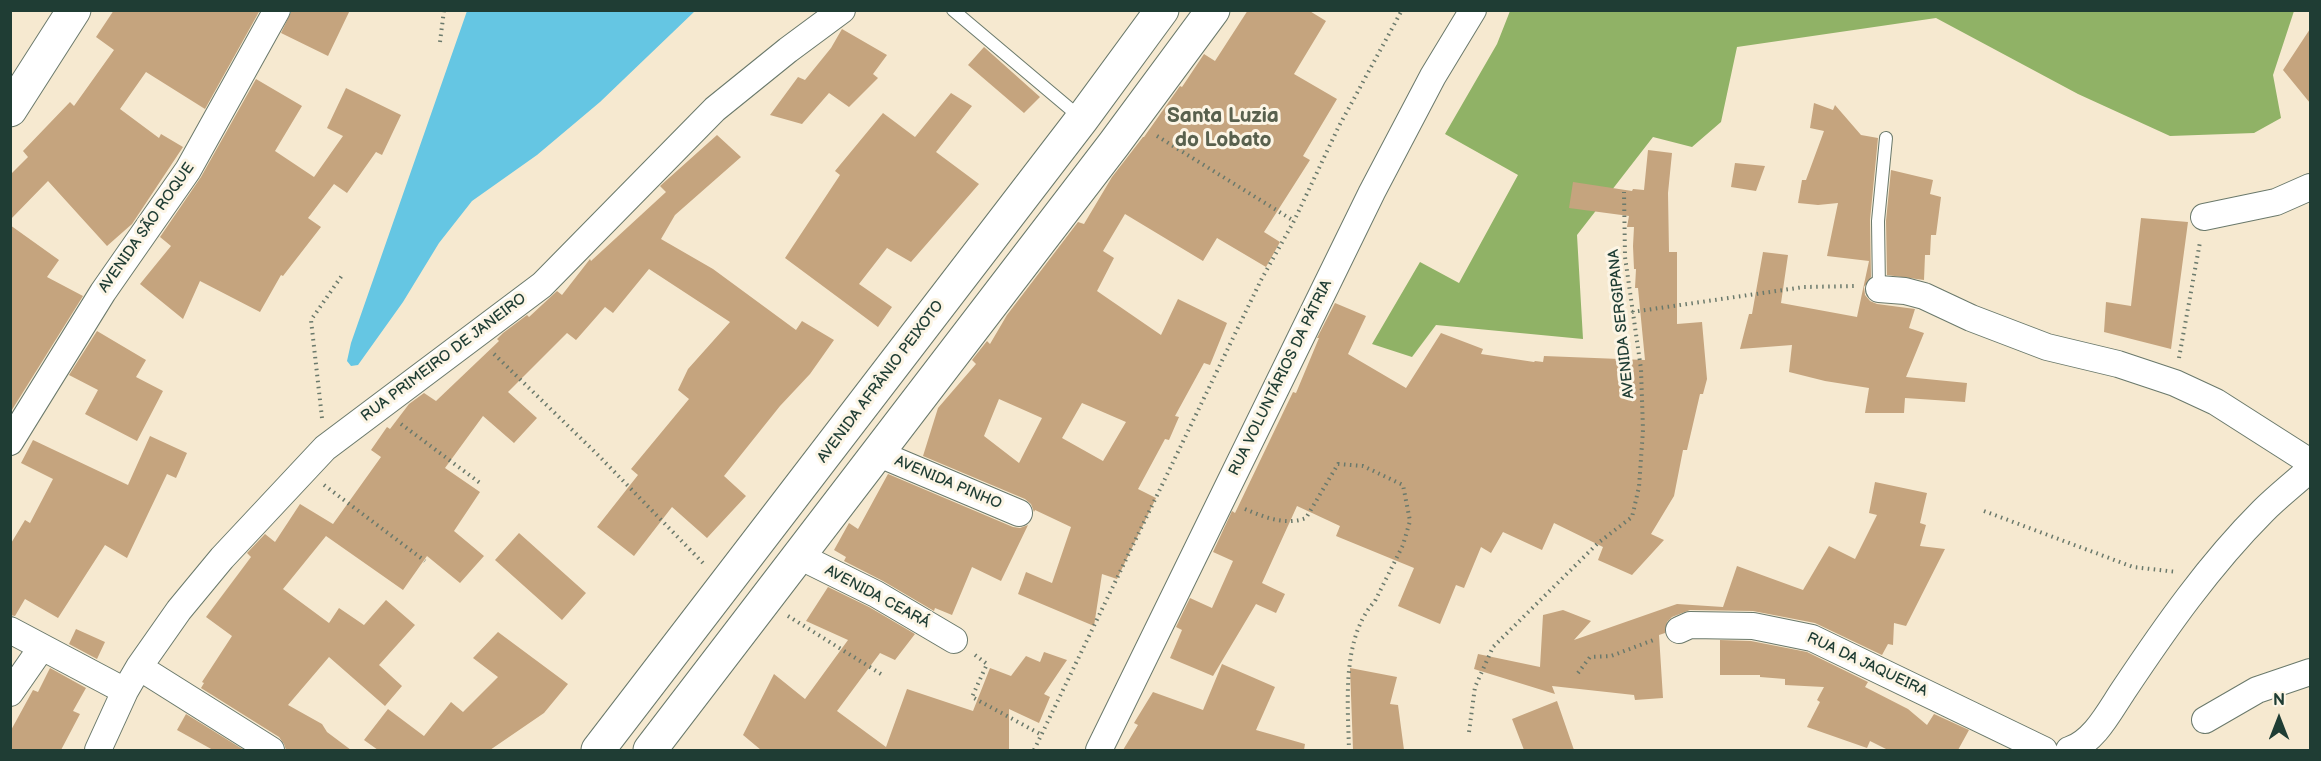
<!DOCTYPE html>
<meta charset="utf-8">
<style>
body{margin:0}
#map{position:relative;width:2321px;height:761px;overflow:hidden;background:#f6e9d0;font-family:"Balsamiq Sans",sans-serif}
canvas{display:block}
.frame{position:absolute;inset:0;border:12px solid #1f3d34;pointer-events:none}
.north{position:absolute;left:2249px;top:689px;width:60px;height:60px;-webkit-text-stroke:4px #fcf5e5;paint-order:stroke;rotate:0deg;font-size:16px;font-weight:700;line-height:24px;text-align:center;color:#1f3d34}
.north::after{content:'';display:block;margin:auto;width:21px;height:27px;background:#1f3d34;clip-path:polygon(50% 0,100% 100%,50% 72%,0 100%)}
</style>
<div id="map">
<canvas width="2321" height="761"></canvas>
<div class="frame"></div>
<div class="north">N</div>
</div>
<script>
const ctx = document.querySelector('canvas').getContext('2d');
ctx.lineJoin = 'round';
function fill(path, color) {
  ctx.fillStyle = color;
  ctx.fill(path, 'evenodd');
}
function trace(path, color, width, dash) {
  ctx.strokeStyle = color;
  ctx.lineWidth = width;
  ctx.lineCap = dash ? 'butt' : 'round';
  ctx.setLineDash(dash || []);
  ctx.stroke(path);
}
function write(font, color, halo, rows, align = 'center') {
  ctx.font = font + ' "Balsamiq Sans",sans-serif';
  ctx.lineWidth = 6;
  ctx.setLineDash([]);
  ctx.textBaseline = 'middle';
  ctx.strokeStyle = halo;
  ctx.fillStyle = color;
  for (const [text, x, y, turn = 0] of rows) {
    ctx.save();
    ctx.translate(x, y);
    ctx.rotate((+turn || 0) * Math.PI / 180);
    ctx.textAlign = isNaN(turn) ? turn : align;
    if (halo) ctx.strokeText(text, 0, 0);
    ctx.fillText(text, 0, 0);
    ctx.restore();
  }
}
const forest = new Path2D(`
 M 1510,11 L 2294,11 L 2273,75 L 2281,118 L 2254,133 L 2170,136 L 2078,94 L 1936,18 L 1737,47 L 1721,122 L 1692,147 L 1653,137 L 1577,235 L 1583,339 L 1436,325 L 1412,357 L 1372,344 L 1420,262 L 1459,283 L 1518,175 L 1445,134 L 1497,44 Z`);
const water = new Path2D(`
 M 467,11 L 695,11 L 600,102 L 537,155 L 472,201 L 439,243 L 403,302 L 358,365 L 351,366 L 347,361 L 351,343 Z`);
const building = new Path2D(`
 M 114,10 L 260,10 L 205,109 L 146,72 L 120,109 L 159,138 L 161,134 L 183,147 L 132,224 L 107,246 L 48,181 L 10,220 L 10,175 L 28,157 L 23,151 L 70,102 L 74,106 L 114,50 L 96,37 Z
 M 292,10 L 350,10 L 328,56 L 281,33 Z
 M 1248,10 L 1308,10 L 1326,21 L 1294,74 L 1337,99 L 1303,156 L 1310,160 L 1264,232 L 1280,242 L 1266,267 L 1217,238 L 1203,261 L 1125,214 L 1103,251 L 1114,258 L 1097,291 L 1161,335 L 1178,299 L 1227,323 L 1210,365 L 1204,363 L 1175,416 L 1179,417 L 1169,440 L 1165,439 L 1138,489 L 1156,498 L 1117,579 L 1102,574 L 1094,626 L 1018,594 L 1026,572 L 1052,583 L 1071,527 L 1035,510 L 1034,512 L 1031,504 L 1025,499 L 923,456 L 938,408 L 976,364 L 972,360 L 987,341 L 990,344 L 1007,315 L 1078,222 L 1084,224 L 1112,177 L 1143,137 L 1144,137 L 1180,86 L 1182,87 L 1204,54 L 1215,61 ZM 999,399 L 1042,418 L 1019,463 L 984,436 ZM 1082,403 L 1126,422 L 1103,461 L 1062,438 Z
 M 842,29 L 887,55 L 873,74 L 878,78 L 849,107 L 829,93 L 802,124 L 770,115 L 798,77 L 805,80 L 831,48 Z
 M 2310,29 L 2310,103 L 2283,70 Z
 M 984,47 L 1040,97 L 1024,113 L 968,65 Z
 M 256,79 L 302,106 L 275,151 L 314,177 L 343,136 L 327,128 L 346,88 L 401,115 L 382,155 L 376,152 L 347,193 L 334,184 L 308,218 L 321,227 L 283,276 L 281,275 L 260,312 L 200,281 L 183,319 L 140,284 L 171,246 L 160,237 L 201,177 Z
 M 951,93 L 972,106 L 936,152 L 979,184 L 911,262 L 887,248 L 859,284 L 892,307 L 878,327 L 785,258 L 840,175 L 835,171 L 883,113 L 915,137 Z
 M 1814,103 L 1833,110 L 1835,105 L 1861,135 L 1878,138 L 1870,220 L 1871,277 L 1864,287 L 1865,295 L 1870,301 L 1877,304 L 1915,309 L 1909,328 L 1924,333 L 1906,377 L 1967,383 L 1965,402 L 1905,398 L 1904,413 L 1865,413 L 1869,388 L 1825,381 L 1789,372 L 1792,345 L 1740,349 L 1749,314 L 1752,314 L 1763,252 L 1788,255 L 1781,303 L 1857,317 L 1869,261 L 1827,256 L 1838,203 L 1818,205 L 1798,203 L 1802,180 L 1806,180 L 1824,131 L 1810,128 Z
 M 717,135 L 741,157 L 675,215 L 661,239 L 713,269 L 796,330 L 802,321 L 834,340 L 810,374 L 780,406 L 724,476 L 746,496 L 707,538 L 672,507 L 634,556 L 597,527 L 638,475 L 631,469 L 689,399 L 678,390 L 688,369 L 730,322 L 649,269 L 613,313 L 605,307 L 576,340 L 567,333 L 508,392 L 537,418 L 514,443 L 483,416 L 445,468 L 480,492 L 454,531 L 484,556 L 460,583 L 427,556 L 403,590 L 326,536 L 283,589 L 329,623 L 339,608 L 364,625 L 386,600 L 415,625 L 379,665 L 402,686 L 385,706 L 329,657 L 288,705 L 322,724 L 327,732 L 351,750 L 286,750 L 284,744 L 279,737 L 201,688 L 204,683 L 202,682 L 232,636 L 206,617 L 251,557 L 247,553 L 265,534 L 275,542 L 300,504 L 333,524 L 381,457 L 371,450 L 387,427 L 390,429 L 409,404 L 424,393 L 436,401 L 499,341 L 497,339 L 503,333 L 527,315 L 529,317 L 557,291 L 562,295 L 590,259 L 591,261 L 666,192 L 660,186 Z
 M 1648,150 L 1672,153 L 1668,193 L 1669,252 L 1677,252 L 1677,324 L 1702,322 L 1707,379 L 1703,394 L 1700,394 L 1687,450 L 1683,450 L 1674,496 L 1651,534 L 1664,540 L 1632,575 L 1598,560 L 1603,547 L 1554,523 L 1542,550 L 1503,532 L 1491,553 L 1481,547 L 1464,588 L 1456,585 L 1440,624 L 1398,606 L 1414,568 L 1336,536 L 1340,526 L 1297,506 L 1262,583 L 1285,594 L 1276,613 L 1256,604 L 1213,676 L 1170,658 L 1182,630 L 1176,627 L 1190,598 L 1212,608 L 1233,561 L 1213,552 L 1232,511 L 1235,513 L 1293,392 L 1296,393 L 1319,338 L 1317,338 L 1335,303 L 1366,316 L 1348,354 L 1406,388 L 1441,333 L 1483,349 L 1481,354 L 1534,362 L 1535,361 L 1543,362 L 1544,356 L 1645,360 L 1638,288 L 1635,288 L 1636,269 L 1634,269 L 1633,246 L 1634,227 L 1627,227 L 1629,216 L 1569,208 L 1573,182 L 1632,191 L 1633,189 L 1644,190 Z
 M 1735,163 L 1765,166 L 1756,191 L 1731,187 Z
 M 1891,170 L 1933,180 L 1930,194 L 1941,197 L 1936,235 L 1931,235 L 1930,255 L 1925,255 L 1924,280 L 1887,275 L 1886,221 Z
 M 2141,218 L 2188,222 L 2171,349 L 2104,332 L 2106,302 L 2131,306 Z
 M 10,225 L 59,260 L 47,277 L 83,296 L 10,413 Z
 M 97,331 L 146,360 L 136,377 L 163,391 L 137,441 L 85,414 L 98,390 L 69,375 Z
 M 150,436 L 187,453 L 176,478 L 167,474 L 127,558 L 105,545 L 58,618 L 25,599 L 15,616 L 10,615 L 10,545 L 25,520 L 30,523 L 53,479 L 21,463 L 33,440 L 128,485 Z
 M 888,474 L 1013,527 L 1020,528 L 1028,525 L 1001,581 L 972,567 L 952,615 L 935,608 L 934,611 L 883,581 L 844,561 L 846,557 L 834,550 L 849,523 L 858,529 Z
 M 1875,482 L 1927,493 L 1920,523 L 1926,525 L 1920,546 L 1945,549 L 1906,626 L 1894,623 L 1893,645 L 1888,644 L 1882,655 L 1815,623 L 1753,611 L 1690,610 L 1672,617 L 1667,622 L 1665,633 L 1659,635 L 1663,698 L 1635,700 L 1634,695 L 1552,686 L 1555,694 L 1474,669 L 1478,654 L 1540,667 L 1543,615 L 1563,610 L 1591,621 L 1574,640 L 1677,604 L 1723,607 L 1737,566 L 1803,590 L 1829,546 L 1855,559 L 1877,515 L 1869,513 Z
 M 519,533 L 586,593 L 562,620 L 495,560 Z
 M 828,587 L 869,607 L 915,634 L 895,660 L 880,653 L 837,711 L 886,747 L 907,689 L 973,711 L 990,668 L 1011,676 L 1026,656 L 1040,662 L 1044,652 L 1067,660 L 1044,694 L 1050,697 L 1039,723 L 1009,709 L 1009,750 L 761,750 L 743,735 L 774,674 L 805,699 L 848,640 L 806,621 Z
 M 76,629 L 105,642 L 97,659 L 69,644 Z
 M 498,632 L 568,684 L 544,713 L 490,750 L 378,750 L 364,740 L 388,709 L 424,736 L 451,702 L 463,712 L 498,677 L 473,658 Z
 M 1720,640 L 1751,641 L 1807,652 L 1868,682 L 1865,687 L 1908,709 L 1927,725 L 1934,714 L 1969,730 L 1958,750 L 1888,750 L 1870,741 L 1867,748 L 1807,727 L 1820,702 L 1817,700 L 1824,687 L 1785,685 L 1785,679 L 1760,677 L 1760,675 L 1720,675 Z
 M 1222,664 L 1275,687 L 1256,730 L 1305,744 L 1304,750 L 1123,750 L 1138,725 L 1134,723 L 1153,692 L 1203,710 Z
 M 50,668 L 86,688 L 73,711 L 80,714 L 61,750 L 10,750 L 10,732 L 33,690 L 38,692 Z
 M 1350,668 L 1397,677 L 1390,704 L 1398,705 L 1404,750 L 1353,750 Z
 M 1557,701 L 1574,750 L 1524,750 L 1512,719 Z
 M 186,714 L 244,750 L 213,750 L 177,730 Z`);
const path = new Path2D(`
 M 440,42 L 444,10
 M 1157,136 L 1294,221
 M 1632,312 L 1804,287 L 1855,286
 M 494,354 L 598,455 L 703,563
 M 2179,358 L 2200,242
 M 322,418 L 311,320 L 343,274
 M 401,424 L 480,483
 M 324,485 L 425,561
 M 1245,509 C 1264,517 1285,526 1306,518 L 1338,464 L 1363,466 L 1403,485 L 1410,521 L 1403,545 L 1375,601 C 1341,638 1348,704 1349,750
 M 1984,511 L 2133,567 L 2177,572
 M 788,616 L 881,674
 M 975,655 L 987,664 L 972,697 L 1042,735
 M 1578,673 L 1590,657 L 1611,656 L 1656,639
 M 1469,732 L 1475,687 L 1493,647 L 1598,543 L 1632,517 L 1639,487 L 1643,430 L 1641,369 L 1625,257 L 1624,192
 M 1034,750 L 1261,280 L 1294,221 L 1338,128 L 1402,10`);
const lane = new Path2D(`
 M 953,10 L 1081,118
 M 1879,289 L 1878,221 L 1886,138`);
const street = new Path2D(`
 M 2204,217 L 2276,202 L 2310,187
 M 1879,289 L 1905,291 L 1924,296 L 1971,318 L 2047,347 L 2118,364 L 2175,383 L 2216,402 L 2310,462
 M 10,442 L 103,292 L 188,170 L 277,10
 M 877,453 L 1019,513
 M 799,556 L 876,594 L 954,640
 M 10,630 L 42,647
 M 1679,630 L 1690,625 L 1753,626 L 1812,638 L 2044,750
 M 139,667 L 271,750
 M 10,693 L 42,647 L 125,691
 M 2205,720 L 2257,690 L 2310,672
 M 98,750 L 125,691 L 139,667 L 179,610 L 222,558 L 325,448 L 542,285 L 715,109 L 788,50 L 842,10
 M 1099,750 L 1372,192 L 1433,76 L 1473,10
 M 2069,750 C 2094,742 2109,712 2123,691 C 2165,628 2209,565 2263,511 C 2278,496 2295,483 2310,469`);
const secondary = new Path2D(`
 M 10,110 L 74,10`);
const primary = new Path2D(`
 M 598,750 L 1082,119 L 1162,10
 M 650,750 L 1114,144 L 1213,10`);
const streetNames = [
 ["AVENIDA SÃO ROQUE",147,228,-55],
 ["AVENIDA SERGIPANA",1622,324,-96],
 ["RUA PRIMEIRO DE JANEIRO",444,358,-37],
 ["RUA VOLUNTÁRIOS DA PÁTRIA",1281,378,-64],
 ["AVENIDA AFRÂNIO PEIXOTO",881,382,-53],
 ["AVENIDA PINHO",948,483,23],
 ["AVENIDA CEARÁ",877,597,28],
 ["RUA DA JAQUEIRA",1867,665,25]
];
const districtNames = [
 ["Santa Luzia",1223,117],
 ["do Lobato",1223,141]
];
fill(forest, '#90b266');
fill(water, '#65c6e3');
fill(building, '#c5a47e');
trace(lane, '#6a796b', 14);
trace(street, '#6a796b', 28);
trace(secondary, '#6a796b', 35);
trace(primary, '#6a796b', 35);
trace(path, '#6a796b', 4, [1.5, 4.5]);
trace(lane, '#fff', 12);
trace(street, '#fff', 26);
trace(secondary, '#fff', 33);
trace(primary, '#fff', 33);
write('15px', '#1f3d34', '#fcf5e5', streetNames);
write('bold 21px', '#59614e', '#fcf5e5', districtNames);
</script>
